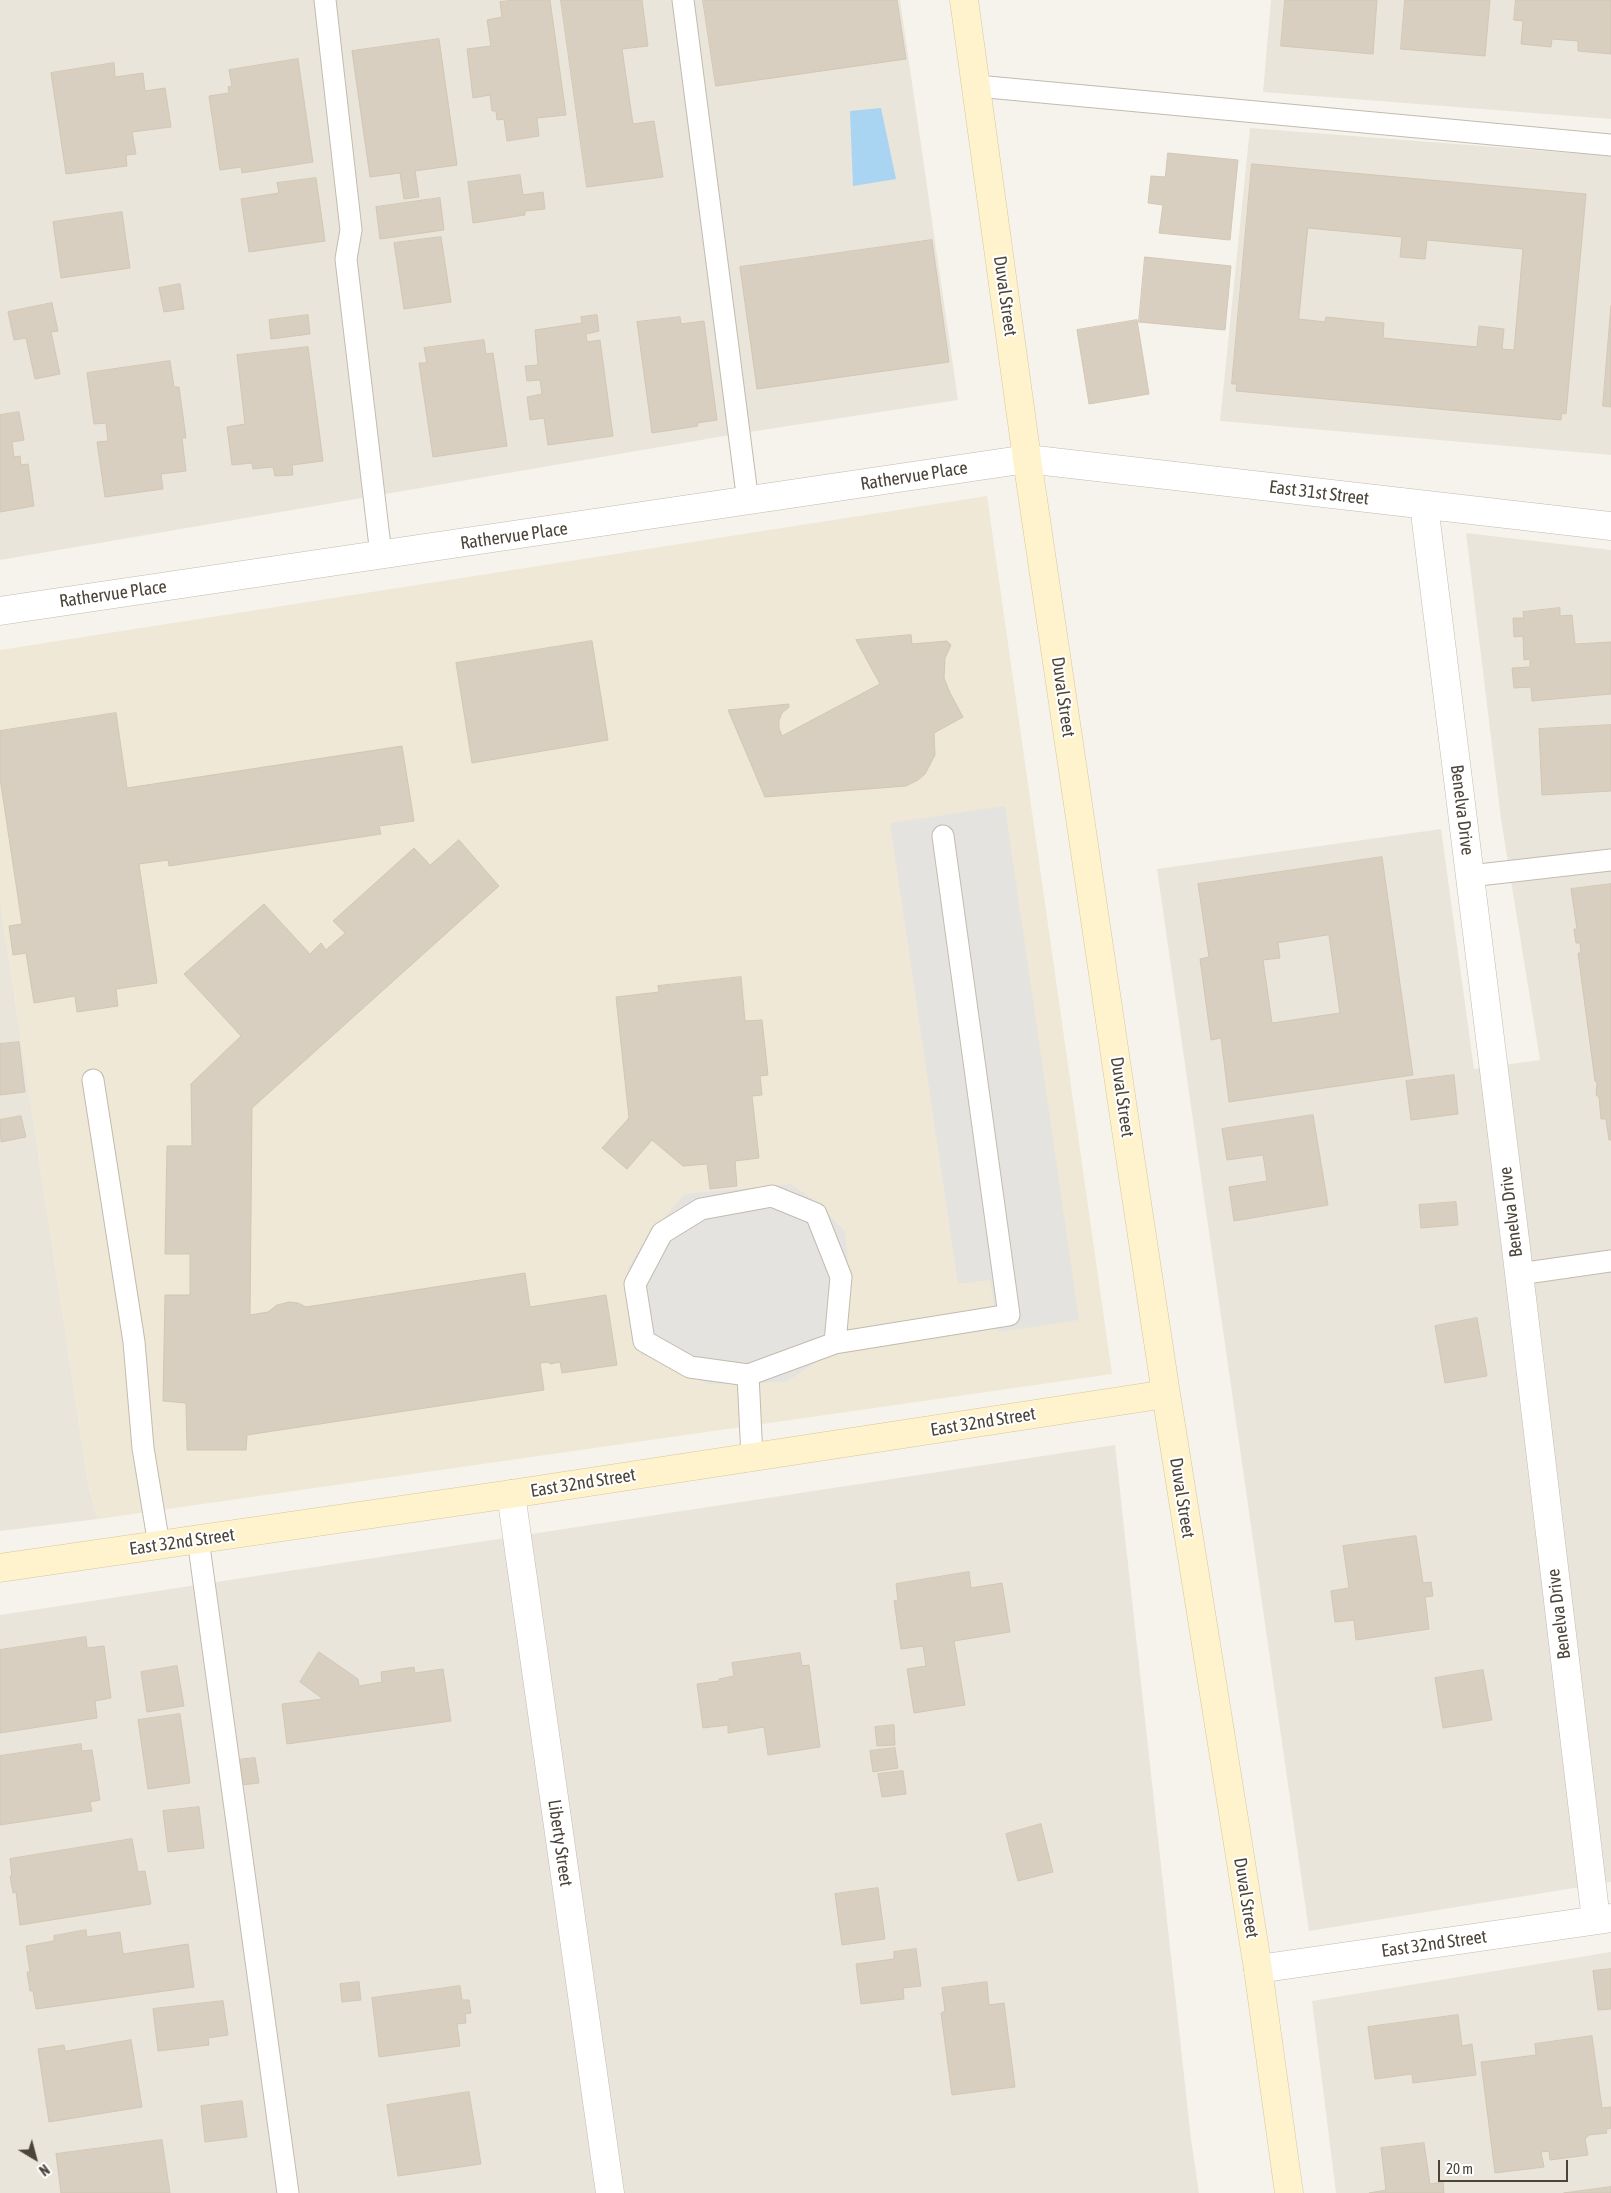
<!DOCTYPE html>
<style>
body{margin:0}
#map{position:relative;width:1611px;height:2193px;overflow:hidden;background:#f6f3ec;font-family:"Asap Condensed",sans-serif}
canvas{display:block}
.north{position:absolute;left:10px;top:2133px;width:50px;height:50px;-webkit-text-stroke:4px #fff;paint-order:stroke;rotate:143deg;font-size:14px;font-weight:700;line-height:20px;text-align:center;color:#4b4439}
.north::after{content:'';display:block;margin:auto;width:18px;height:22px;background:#4b4439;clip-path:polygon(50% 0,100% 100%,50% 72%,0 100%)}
.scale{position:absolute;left:1438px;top:2160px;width:130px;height:22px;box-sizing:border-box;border:2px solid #4b4439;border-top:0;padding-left:6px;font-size:15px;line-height:18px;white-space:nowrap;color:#4b4439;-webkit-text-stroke:4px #fff;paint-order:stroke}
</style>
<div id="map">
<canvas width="1611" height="2193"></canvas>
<div class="north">N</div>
<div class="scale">20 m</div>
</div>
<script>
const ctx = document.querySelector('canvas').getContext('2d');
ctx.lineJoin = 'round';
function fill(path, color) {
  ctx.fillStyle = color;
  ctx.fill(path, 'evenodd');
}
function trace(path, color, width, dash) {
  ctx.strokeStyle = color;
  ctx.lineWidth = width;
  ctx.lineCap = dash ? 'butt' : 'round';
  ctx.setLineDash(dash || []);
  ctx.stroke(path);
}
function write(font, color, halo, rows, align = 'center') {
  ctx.font = font + ' "Asap Condensed",sans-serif';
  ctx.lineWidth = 4;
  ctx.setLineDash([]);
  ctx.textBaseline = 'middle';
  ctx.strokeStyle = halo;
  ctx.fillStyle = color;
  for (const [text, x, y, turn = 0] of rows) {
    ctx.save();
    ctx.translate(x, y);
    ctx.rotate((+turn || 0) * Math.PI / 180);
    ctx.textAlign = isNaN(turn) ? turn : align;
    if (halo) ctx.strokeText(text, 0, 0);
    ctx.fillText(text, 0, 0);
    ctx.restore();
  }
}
const residential = new Path2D(`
 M 0,0 L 900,0 L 958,400 L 730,435 L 0,560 Z
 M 1271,0 L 1611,0 L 1611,119 L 1263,92 Z
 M 1250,128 L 1611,156 L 1611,455 L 1220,421 Z
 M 1466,533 L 1611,550 L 1611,1882 L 1309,1931 L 1157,869 L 1441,829 L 1474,1069 L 1540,1060 L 1501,819 Z
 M 0,899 L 89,1488 L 98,1519 L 0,1531 Z
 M 1115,1445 L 1191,2139 L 1199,2193 L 0,2193 L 0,1615 Z
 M 1611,1952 L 1611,2193 L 1336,2193 L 1312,2001 Z`);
const education = new Path2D(`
 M 987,496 L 1112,1374 L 98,1519 L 89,1488 L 0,899 L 0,650 Z`);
const parking = new Path2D(`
 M 1005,806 L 1079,1320 L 998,1332 L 990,1280 L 958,1284 L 890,823 Z
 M 791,1184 L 821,1206 L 845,1232 L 850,1284 L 832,1352 L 786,1382 L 708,1384 L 660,1357 L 641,1355 L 628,1268 L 648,1236 L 685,1194 Z`);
const water = new Path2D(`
 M 881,108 L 896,179 L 853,186 L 850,111 Z`);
const building = new Path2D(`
 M 515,0 L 550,0 L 566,115 L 537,118 L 539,136 L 507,141 L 504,119 L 497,120 L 496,111 L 492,111 L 490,95 L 473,98 L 467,49 L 491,46 L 487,20 L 502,17 L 500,2 Z
 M 561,0 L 642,0 L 648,46 L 622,49 L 633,124 L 654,121 L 663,177 L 587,187 Z
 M 703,0 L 897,0 L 906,59 L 716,86 Z
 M 1285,0 L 1377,0 L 1373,54 L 1281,46 Z
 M 1405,0 L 1490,0 L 1485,56 L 1401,49 Z
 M 1516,0 L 1611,0 L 1611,54 L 1578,51 L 1578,41 L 1552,39 L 1551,47 L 1521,44 L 1523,21 L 1514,20 Z
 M 439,39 L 457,165 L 415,171 L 419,197 L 404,199 L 400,173 L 370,177 L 352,51 Z
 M 298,59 L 313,162 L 242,173 L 241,167 L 220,170 L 209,96 L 229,93 L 228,87 L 232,86 L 229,70 Z
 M 114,63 L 115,77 L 143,73 L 145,91 L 165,88 L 171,127 L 132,132 L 136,154 L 126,155 L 127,166 L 66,174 L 51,73 Z
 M 1168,153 L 1238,160 L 1230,240 L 1159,233 L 1163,205 L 1148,203 L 1151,176 L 1165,177 Z
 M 1252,164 L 1586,194 L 1566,414 L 1562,413 L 1561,420 L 1236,391 L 1237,384 L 1232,384 ZM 1308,228 L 1402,237 L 1400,257 L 1425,259 L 1427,240 L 1523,249 L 1514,350 L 1502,349 L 1504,329 L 1479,326 L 1477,347 L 1383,338 L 1384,323 L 1326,317 L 1325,322 L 1299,319 Z
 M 520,175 L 523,195 L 543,192 L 545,209 L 525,211 L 525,215 L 473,223 L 468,182 Z
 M 316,178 L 325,241 L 249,252 L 241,199 L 279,193 L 277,183 Z
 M 440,198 L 444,230 L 380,239 L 376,207 Z
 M 122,212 L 130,268 L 61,278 L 53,222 Z
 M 441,237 L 451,302 L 404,309 L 394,243 Z
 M 932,240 L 949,362 L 757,389 L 740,267 Z
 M 1145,257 L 1231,266 L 1225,330 L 1139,322 Z
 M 180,284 L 184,309 L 164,312 L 159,288 Z
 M 52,303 L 58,331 L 51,332 L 60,374 L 35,379 L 26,338 L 14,340 L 8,312 Z
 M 1611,306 L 1611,407 L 1603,406 Z
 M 308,315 L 310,334 L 271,339 L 269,320 Z
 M 597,315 L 599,331 L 586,334 L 587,342 L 600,340 L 613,436 L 548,445 L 544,418 L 530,420 L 527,397 L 542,394 L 540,380 L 527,381 L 525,366 L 538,365 L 535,330 L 582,323 L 581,317 Z
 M 680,317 L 681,324 L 704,321 L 717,420 L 697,423 L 698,426 L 652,433 L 637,322 Z
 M 1137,320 L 1149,394 L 1089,404 L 1077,330 Z
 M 484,340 L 486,354 L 493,353 L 507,446 L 433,457 L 419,363 L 427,363 L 424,348 Z
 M 308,347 L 323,461 L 292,465 L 293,475 L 275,476 L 273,467 L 253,469 L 252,463 L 232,465 L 227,427 L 245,424 L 237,355 Z
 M 170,361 L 174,387 L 179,387 L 186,438 L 182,438 L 186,471 L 161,474 L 163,489 L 105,497 L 97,442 L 108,441 L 106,423 L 94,424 L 87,373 Z
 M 19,412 L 24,440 L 12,442 L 14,457 L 20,456 L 21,465 L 28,464 L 34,506 L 0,512 L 0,415 Z
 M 1560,608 L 1560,616 L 1572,615 L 1575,644 L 1611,642 L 1611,694 L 1532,701 L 1531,687 L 1514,688 L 1512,668 L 1530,667 L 1530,659 L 1524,660 L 1523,636 L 1514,637 L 1513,618 L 1524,618 L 1523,612 Z
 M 911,635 L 912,644 L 947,641 L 951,645 L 945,658 L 944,678 L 950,693 L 963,717 L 934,733 L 935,755 L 925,774 L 918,780 L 906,786 L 765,797 L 728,710 L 789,704 L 789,707 L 782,713 L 779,720 L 779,728 L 782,736 L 880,684 L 856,640 Z
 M 592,641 L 608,740 L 472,763 L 456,663 Z
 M 116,713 L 127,788 L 402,746 L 414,821 L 379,826 L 381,834 L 169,866 L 168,860 L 139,864 L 157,983 L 116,989 L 118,1006 L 77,1012 L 75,996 L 34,1003 L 26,953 L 13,955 L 9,926 L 22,924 L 0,778 L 0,731 Z
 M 1611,725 L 1611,791 L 1542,795 L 1539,729 Z
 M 459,840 L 499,886 L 252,1108 L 250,1315 L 268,1312 L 277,1305 L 289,1302 L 298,1303 L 306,1307 L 525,1273 L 530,1307 L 606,1295 L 617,1365 L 562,1373 L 560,1362 L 550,1364 L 549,1362 L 540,1363 L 544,1390 L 247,1435 L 246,1450 L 187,1450 L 186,1403 L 163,1401 L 165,1295 L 190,1295 L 190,1254 L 165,1254 L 167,1146 L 192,1146 L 191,1084 L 241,1036 L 184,974 L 264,904 L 310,954 L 321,943 L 326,950 L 345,933 L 333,921 L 414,848 L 430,865 Z
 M 1382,857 L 1413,1075 L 1229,1102 L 1221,1038 L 1211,1040 L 1200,959 L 1209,957 L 1198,884 ZM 1329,935 L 1340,1013 L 1272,1023 L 1263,960 L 1280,958 L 1278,943 Z
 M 1611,884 L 1611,1140 L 1609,1140 L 1606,1119 L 1601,1119 L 1599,1097 L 1596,1095 L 1597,1083 L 1595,1081 L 1578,953 L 1581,953 L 1580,943 L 1576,943 L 1574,929 L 1577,929 L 1571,889 Z
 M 741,977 L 745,1021 L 762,1020 L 768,1075 L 760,1076 L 762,1095 L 752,1096 L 759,1158 L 735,1161 L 737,1186 L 710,1189 L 707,1164 L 683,1166 L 652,1140 L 627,1169 L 602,1148 L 629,1118 L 616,997 L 659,992 L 658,986 Z
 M 19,1042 L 25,1092 L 0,1095 L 0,1044 Z
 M 1454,1075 L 1458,1114 L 1411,1120 L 1406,1081 Z
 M 1313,1115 L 1328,1205 L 1234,1221 L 1229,1187 L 1267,1181 L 1263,1155 L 1227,1160 L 1222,1129 Z
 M 21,1116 L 26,1137 L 1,1142 L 0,1120 Z
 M 1456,1202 L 1458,1225 L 1421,1228 L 1419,1205 Z
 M 1477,1318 L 1487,1376 L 1445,1383 L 1435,1326 Z
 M 1416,1536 L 1423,1583 L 1431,1582 L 1433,1596 L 1425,1597 L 1429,1629 L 1356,1640 L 1354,1620 L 1335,1622 L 1331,1591 L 1349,1588 L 1343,1546 Z
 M 969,1572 L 971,1588 L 1002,1583 L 1010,1632 L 954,1641 L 965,1705 L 914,1713 L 907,1669 L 926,1666 L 923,1646 L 901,1649 L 894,1601 L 898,1600 L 896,1584 Z
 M 86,1637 L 87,1648 L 104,1646 L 111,1698 L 95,1701 L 97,1718 L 0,1733 L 0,1650 Z
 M 319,1652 L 358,1679 L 359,1686 L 382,1682 L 381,1672 L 414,1667 L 415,1673 L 443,1669 L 451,1721 L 287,1744 L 282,1704 L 323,1699 L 300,1682 Z
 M 800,1653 L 802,1666 L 809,1665 L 820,1747 L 768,1755 L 764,1727 L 728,1733 L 728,1725 L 703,1728 L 697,1684 L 719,1681 L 719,1679 L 734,1676 L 732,1663 Z
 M 177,1666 L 184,1706 L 147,1712 L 141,1672 Z
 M 1483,1670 L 1492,1720 L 1443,1728 L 1435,1678 Z
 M 180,1714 L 190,1783 L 148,1789 L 138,1720 Z
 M 894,1725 L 895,1745 L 877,1746 L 875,1727 Z
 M 81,1744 L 82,1751 L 92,1750 L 100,1800 L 90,1802 L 92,1811 L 0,1825 L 0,1756 Z
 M 895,1748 L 898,1768 L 873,1772 L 870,1751 Z
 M 255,1758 L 259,1783 L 241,1785 L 237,1760 Z
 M 903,1771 L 906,1794 L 882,1797 L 878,1774 Z
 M 199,1807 L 204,1848 L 168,1852 L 163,1811 Z
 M 1041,1824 L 1053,1872 L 1018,1881 L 1006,1834 Z
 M 132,1839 L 138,1872 L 145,1871 L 151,1904 L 20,1925 L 16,1892 L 13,1893 L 10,1876 L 12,1876 L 10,1859 Z
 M 878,1888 L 885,1939 L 842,1945 L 835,1894 Z
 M 86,1930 L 87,1937 L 120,1932 L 123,1954 L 188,1944 L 194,1987 L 36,2009 L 33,1991 L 30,1991 L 27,1972 L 30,1972 L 26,1946 L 54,1941 L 54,1936 Z
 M 916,1949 L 921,1986 L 903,1988 L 904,1999 L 861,2004 L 856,1964 L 894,1959 L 894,1952 Z
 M 1611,1969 L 1611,2009 L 1598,2010 L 1593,1971 Z
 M 359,1982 L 361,2000 L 342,2002 L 340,1984 Z
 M 987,1982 L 989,2005 L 1004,2003 L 1015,2087 L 952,2095 L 941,2013 L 945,2011 L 942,1988 Z
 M 460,1986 L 462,2000 L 469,2000 L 471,2013 L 465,2014 L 466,2023 L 457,2024 L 460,2046 L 379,2057 L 372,1998 Z
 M 223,2001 L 228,2035 L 208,2038 L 209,2045 L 158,2051 L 153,2009 Z
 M 1458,2015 L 1462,2046 L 1472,2044 L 1476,2075 L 1413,2083 L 1412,2074 L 1375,2079 L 1368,2027 Z
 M 1592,2036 L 1602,2108 L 1611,2107 L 1611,2128 L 1606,2129 L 1607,2133 L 1589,2135 L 1585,2139 L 1588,2155 L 1550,2160 L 1549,2151 L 1541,2152 L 1544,2167 L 1495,2173 L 1481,2062 L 1536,2055 L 1535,2044 Z
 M 131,2040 L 142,2107 L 49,2122 L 38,2049 L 64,2045 L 65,2051 Z
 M 469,2092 L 481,2164 L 398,2176 L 387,2105 Z
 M 242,2101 L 247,2137 L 205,2142 L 201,2106 Z
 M 162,2140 L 170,2193 L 61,2193 L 56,2154 Z
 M 1424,2143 L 1430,2184 L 1443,2182 L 1444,2193 L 1369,2193 L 1386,2190 L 1381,2148 Z
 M 1611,2187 L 1611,2193 L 1564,2193 Z`);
const lane = new Path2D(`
 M 325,0 L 351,230 L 346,259 L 381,555
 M 683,0 L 748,502
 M 977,86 L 1611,145
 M 1470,876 L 1611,860
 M 93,1080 L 134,1342 L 143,1448 L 159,1545
 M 1519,1274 L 1611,1261
 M 835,1343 L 1009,1315 L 943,836
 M 748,1375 L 835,1343 L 841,1277 L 816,1214 L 772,1196 L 701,1209 L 662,1233 L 635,1284 L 644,1341 L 690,1367 L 748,1375 L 752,1457
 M 198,1539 L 288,2193`);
const street = new Path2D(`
 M 1424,505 L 1516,1248 L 1596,1920
 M 0,611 L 1027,459 L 1611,526
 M 511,1494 L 610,2193
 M 1258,1969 L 1611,1918`);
const secondary = new Path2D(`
 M 964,0 L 1027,459 L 1132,1170 L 1166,1394 L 1258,1969 L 1289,2193
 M 0,1568 L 511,1494 L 1166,1394`);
const streetNames = [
 ["Duval Street",1005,296,82],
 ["Rathervue Place",914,476,-9],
 ["East 31st Street",1319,493,7],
 ["Rathervue Place",514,536,-8],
 ["Rathervue Place",113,594,-8],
 ["Duval Street",1063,697,82],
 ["Benelva Drive",1462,810,83],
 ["Duval Street",1122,1097,82],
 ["Benelva Drive",1511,1212,-97],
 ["East 32nd Street",983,1422,-9],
 ["East 32nd Street",583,1483,-9],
 ["Duval Street",1182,1498,81],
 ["East 32nd Street",182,1542,-8],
 ["Benelva Drive",1559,1614,-97],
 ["Liberty Street",560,1843,82],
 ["Duval Street",1246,1898,81],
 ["East 32nd Street",1434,1944,-8]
];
fill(residential, '#eae5da');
fill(education, '#efe8d6');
fill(parking, '#e5e3e0');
fill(water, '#a9d4f2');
fill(building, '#d8cfc1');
trace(building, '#d3c7b4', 1);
trace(lane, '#c2bbae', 23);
trace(street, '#c2bbae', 29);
trace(secondary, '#d6c79b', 29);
trace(lane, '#fff', 21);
trace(street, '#fff', 28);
trace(secondary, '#fff3cd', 28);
write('18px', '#4b4439', '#fff', streetNames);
</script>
